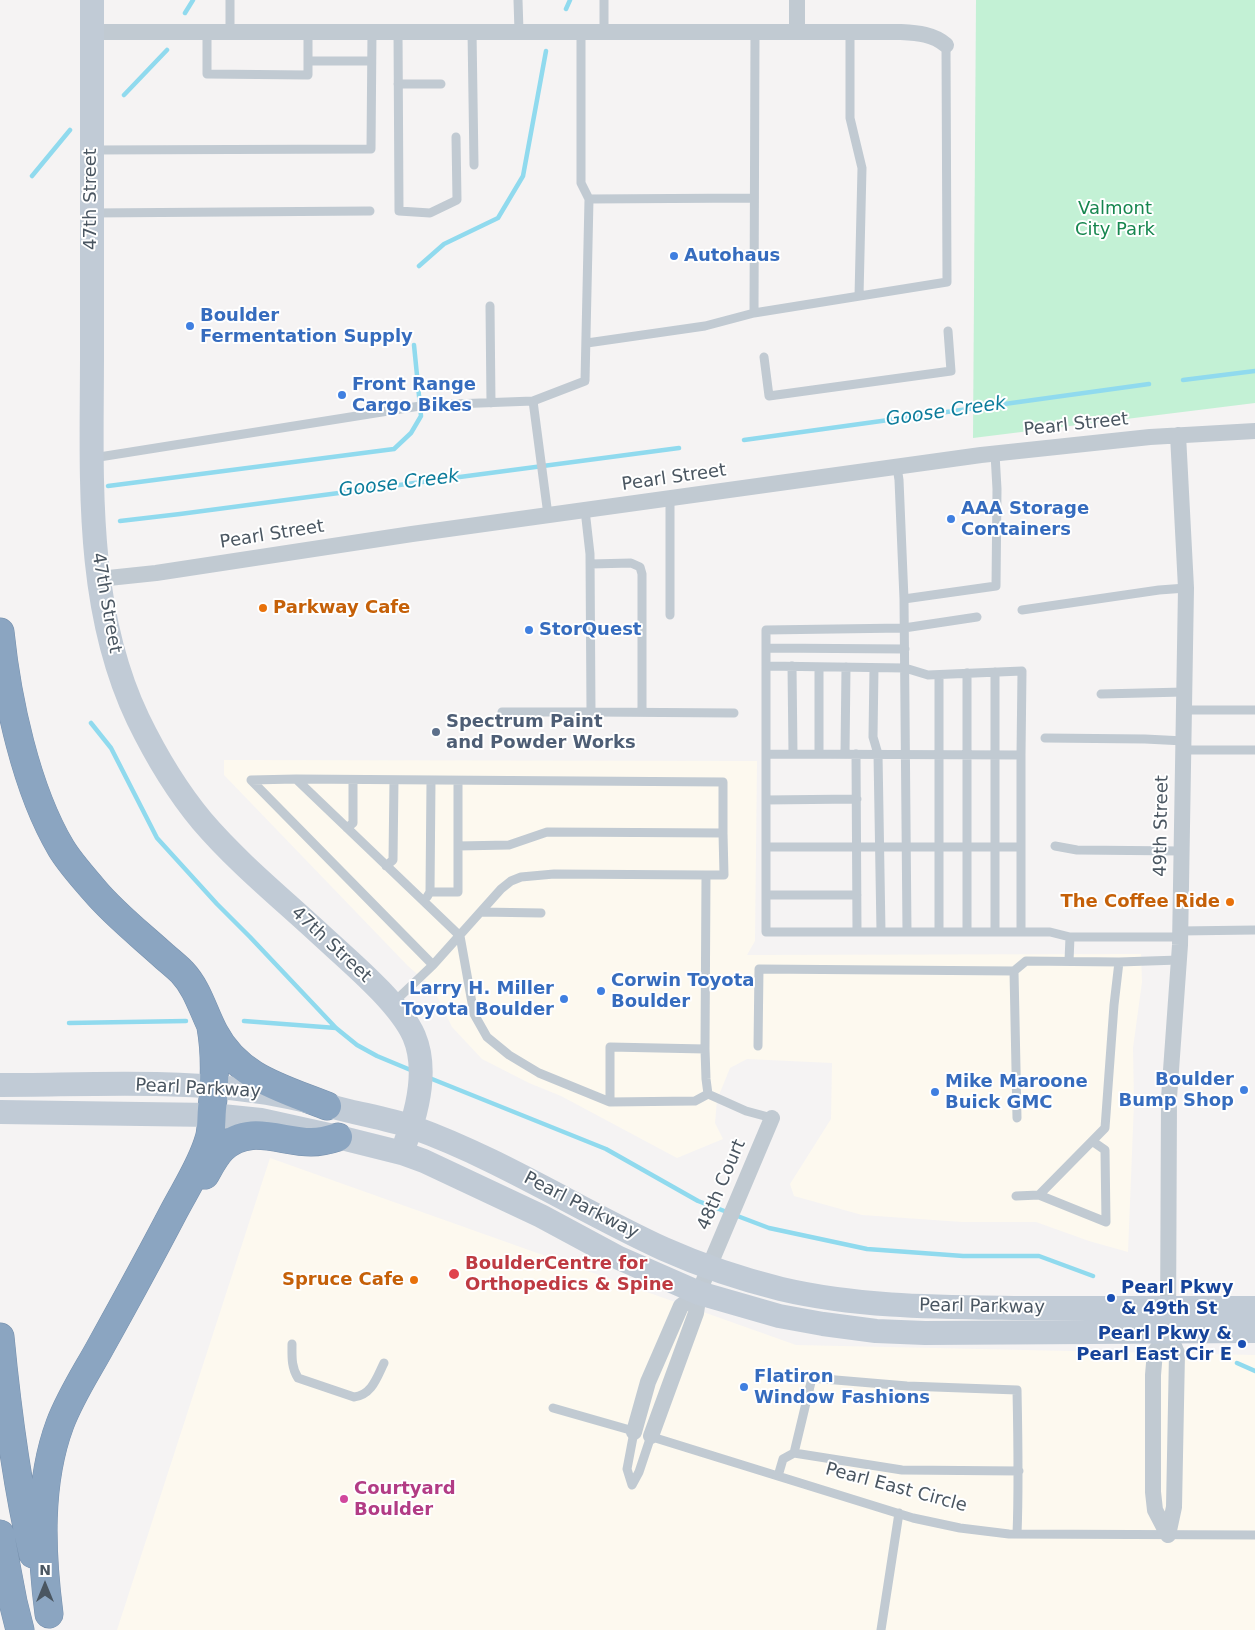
<!DOCTYPE html>
<style>
body{margin:0}
#map{position:relative;width:1255px;height:1630px;overflow:hidden;background:#f5f3f3;font-family:"DejaVu Sans",sans-serif}
canvas{display:block}
.north{position:absolute;left:20px;top:1560px;width:50px;height:50px;-webkit-text-stroke:4px #fff;paint-order:stroke;rotate:0deg;font-size:14px;font-weight:700;line-height:20px;text-align:center;color:#4a5661}
.north::after{content:'';display:block;margin:auto;width:18px;height:22px;background:#4a5661;clip-path:polygon(50% 0,100% 100%,50% 72%,0 100%)}
</style>
<div id="map">
<canvas width="1255" height="1630"></canvas>
<div class="north">N</div>
</div>
<script>
const ctx = document.querySelector('canvas').getContext('2d');
ctx.lineJoin = 'round';
function fill(path, color) {
  ctx.fillStyle = color;
  ctx.fill(path, 'evenodd');
}
function trace(path, color, width, dash) {
  ctx.strokeStyle = color;
  ctx.lineWidth = width;
  ctx.lineCap = dash ? 'butt' : 'round';
  ctx.setLineDash(dash || []);
  ctx.stroke(path);
}
function write(font, color, halo, rows, align = 'center') {
  ctx.font = font + ' "DejaVu Sans",sans-serif';
  ctx.lineWidth = 4;
  ctx.setLineDash([]);
  ctx.textBaseline = 'middle';
  ctx.strokeStyle = halo;
  ctx.fillStyle = color;
  for (const [text, x, y, turn = 0] of rows) {
    ctx.save();
    ctx.translate(x, y);
    ctx.rotate((+turn || 0) * Math.PI / 180);
    ctx.textAlign = isNaN(turn) ? turn : align;
    if (halo) ctx.strokeText(text, 0, 0);
    ctx.fillText(text, 0, 0);
    ctx.restore();
  }
}
const commercial = new Path2D(`
 M 224,760 L 757,761 L 755,941 L 747,955 L 1141,954 L 1142,982 L 1133,1048 L 1134,1103 L 1128,1252 L 1089,1241 L 1036,1222 L 962,1222 L 862,1215 L 794,1196 L 790,1184 L 831,1119 L 832,1063 L 747,1059 L 730,1068 L 717,1100 L 715,1123 L 723,1139 L 677,1158 L 561,1096 L 529,1083 L 482,1059 L 452,1027 L 433,988 L 408,966 L 224,775 Z
 M 270,1158 L 796,1345 L 1255,1355 L 1255,1630 L 117,1630 Z`);
const green = new Path2D(`
 M 976,0 L 1255,0 L 1255,403 L 973,438 Z`);
const stream = new Path2D(`
 M 566,9 L 570,0
 M 185,13 L 193,0
 M 124,95 L 167,50
 M 32,176 L 70,130
 M 419,266 L 444,244 L 498,218 L 523,176 L 546,51
 M 1183,380 L 1255,371
 M 744,440 L 1149,384
 M 108,486 L 394,449 L 411,433 L 421,416 L 414,345
 M 120,521 L 180,514 L 679,448
 M 91,723 L 111,748 L 157,838 L 217,904 L 250,937 L 336,1028 L 357,1045 L 377,1056 L 413,1071
 M 244,1021 L 336,1028
 M 69,1023 L 186,1021
 M 427,1077 L 606,1149 L 698,1201 L 769,1228 L 867,1249 L 963,1256 L 1039,1256 L 1093,1276
 M 1237,1363 L 1255,1371`);
const lane = new Path2D(`
 M 518,0 L 519,31
 M 398,31 L 399,211 L 430,213 L 457,200 L 456,137
 M 472,31 L 474,165
 M 207,32 L 207,74 L 308,75 L 308,31
 M 230,32 L 230,0
 M 604,32 L 604,0
 M 850,32 L 850,118 L 862,168 L 859,296
 M 308,61 L 371,61
 M 398,84 L 441,84
 M 92,150 L 371,149 L 372,31
 M 589,199 L 754,198
 M 91,213 L 370,211
 M 490,306 L 491,403
 M 754,313 L 755,31
 M 587,343 L 705,326 L 754,313 L 947,282 L 946,45
 M 764,357 L 769,396 L 951,371 L 948,331
 M 533,401 L 548,515
 M 93,458 L 407,408 L 427,405 L 533,401 L 585,381 L 589,199 L 581,183 L 581,32
 M 897,467 L 899,480 L 904,599 L 996,586 L 997,489 L 995,454
 M 670,499 L 670,615
 M 591,564 L 631,563 L 640,567 L 642,574 L 642,712
 M 904,599 L 907,932
 M 1022,610 L 1159,590 L 1186,588
 M 977,617 L 904,628 L 766,630 L 766,932 L 1050,932 L 1070,937 L 1180,937
 M 766,648 L 905,649
 M 766,666 L 905,668 L 928,675 L 1022,671 L 1021,755
 M 792,666 L 793,754
 M 819,667 L 819,754
 M 874,668 L 873,737 L 878,754 L 881,932
 M 967,673 L 967,932
 M 939,675 L 939,932
 M 1101,694 L 1184,692
 M 1184,710 L 1255,710
 M 502,712 L 591,712 L 590,554 L 585,510
 M 591,712 L 734,713
 M 1045,738 L 1145,739 L 1184,741
 M 1184,750 L 1255,750
 M 766,754 L 1021,755 L 1021,932
 M 845,754 L 846,667
 M 856,754 L 857,932
 M 296,779 L 723,782 L 723,833 L 547,832 L 509,845 L 458,846
 M 766,800 L 857,799
 M 347,828 L 353,823 L 353,780
 M 1055,846 L 1077,850 L 1182,851
 M 766,847 L 1021,847
 M 386,866 L 393,860 L 394,780
 M 706,875 L 724,875 L 723,833
 M 430,892 L 458,892 L 458,781
 M 766,895 L 857,895
 M 427,897 L 430,892 L 431,781
 M 481,912 L 541,913
 M 1180,931 L 1255,930
 M 995,932 L 995,672
 M 1069,961 L 1070,937
 M 1119,962 L 1179,960
 M 433,965 L 501,889 L 511,881 L 521,877 L 554,874 L 706,875 L 705,1049
 M 1014,971 L 1017,1118
 M 392,1004 L 433,965 L 251,780 L 296,779 L 460,936 L 474,1014 L 487,1037 L 509,1055 L 539,1073 L 610,1102 L 695,1101 L 708,1094
 M 758,1046 L 759,969 L 1014,971 L 1026,961 L 1119,962 L 1114,1005 L 1105,1128 L 1039,1195 L 1016,1196
 M 708,1094 L 746,1111 L 772,1118
 M 610,1102 L 610,1047 L 705,1049 L 706,1079 L 708,1094
 M 1039,1195 L 1106,1222 L 1105,1150 L 1092,1141
 M 292,1344 C 292,1356 291,1367 298,1378 L 354,1397 C 372,1395 377,1377 384,1363
 M 553,1408 L 637,1432
 M 649,1436 L 913,1518 L 960,1528 L 1009,1534 L 1255,1535
 M 778,1476 L 783,1459 L 794,1453
 M 632,1485 L 627,1469 L 634,1432
 M 632,1485 L 639,1472 L 651,1436
 M 1017,1534 C 1019,1486 1018,1438 1017,1390 L 907,1386 L 812,1378 L 794,1453 L 902,1470 L 1019,1471
 M 881,1630 L 899,1513`);
const street = new Path2D(`
 M 797,0 L 797,31
 M 92,32 L 901,32 C 918,33 933,34 946,45
 M 99,579 L 156,573 L 412,534 L 981,455 L 1150,437 L 1255,431
 M 634,1432 L 648,1382 L 681,1306 L 699,1293
 M 651,1436 L 696,1313 L 699,1293 L 709,1267 L 772,1118
 M 1168,1535 L 1174,1507 L 1177,1353 L 1168,1332 L 1169,1098 L 1180,945 L 1186,588 L 1178,435
 M 1168,1535 L 1155,1510 L 1153,1492 L 1153,1375 L 1155,1352 L 1168,1332`);
const secondary = new Path2D(`
 M 92,0 C 92,118 91,236 92,353 C 92,475 84,606 138,719 C 155,754 177,791 202,821 C 237,862 280,897 320,934 C 348,960 399,1002 414,1036 C 428,1069 418,1109 406,1141
 M 0,1085 C 86,1085 182,1079 267,1093 C 294,1098 322,1104 349,1111 C 370,1116 392,1120 412,1127 C 501,1159 579,1210 664,1249 C 702,1266 741,1279 781,1289 C 858,1307 936,1307 1014,1308 C 1094,1308 1175,1308 1255,1308
 M 0,1112 L 212,1115 L 261,1120 L 338,1137 L 402,1153 L 424,1161 L 541,1216 L 619,1258 L 699,1293 L 779,1316 L 823,1324 L 876,1331 L 925,1333 L 1255,1331`);
const highway = new Path2D(`
 M 0,632 C 7,700 26,789 61,848 C 70,863 83,877 94,890 C 115,915 141,935 165,957 C 171,962 177,967 182,972 C 198,989 203,1011 214,1032 C 238,1078 282,1088 327,1106
 M 205,1175 C 210,1166 215,1156 222,1149 C 249,1123 281,1142 311,1142 C 321,1142 329,1140 338,1137
 M 0,1337 C 7,1410 16,1482 33,1554
 M 0,1534 L 13,1602 L 20,1630
 M 49,1614 C 41,1552 38,1483 60,1424 C 71,1395 88,1370 102,1344 C 127,1299 151,1255 174,1211 C 186,1188 202,1164 209,1139 C 212,1130 211,1119 212,1109 C 215,1081 216,1055 211,1027`);
const markers = [
 [674,256,5,"#3f7fe0"],
 [190,326,5,"#3f7fe0"],
 [342,395,5,"#3f7fe0"],
 [951,519,5,"#3f7fe0"],
 [263,608,5,"#e8710a"],
 [529,630,5,"#3f7fe0"],
 [436,732,5,"#5c6f8a"],
 [1230,902,5,"#e8710a"],
 [601,991,5,"#3f7fe0"],
 [564,999,5,"#3f7fe0"],
 [1244,1090,5,"#3f7fe0"],
 [935,1092,5,"#3f7fe0"],
 [454,1274,6,"#e0444e"],
 [414,1280,5,"#e8710a"],
 [1111,1298,5,"#1a4fb4"],
 [1242,1344,5,"#1a4fb4"],
 [744,1387,5,"#3f7fe0"],
 [344,1499,5,"#d1479c"]
];
const streetNames = [
 ["47th Street",91,199,-90],
 ["Pearl Street",1076,425,-6],
 ["Pearl Street",674,478,-8],
 ["Pearl Street",272,535,-9],
 ["47th Street",106,603,80],
 ["49th Street",1162,826,-89],
 ["47th Street",331,945,43],
 ["Pearl Parkway",198,1089,3],
 ["48th Court",722,1185,-67],
 ["Pearl Parkway",581,1206,27],
 ["Pearl Parkway",982,1307,1],
 ["Pearl East Circle",896,1488,15]
];
const parkNames = [
 ["Valmont",1115,209],
 ["City Park",1115,230]
];
const shopNames = [
 ["Autohaus",684,256],
 ["Boulder",200,316],
 ["Fermentation Supply",200,337],
 ["Front Range",352,385],
 ["Cargo Bikes",352,406],
 ["AAA Storage",961,509],
 ["Containers",961,530],
 ["StorQuest",539,630],
 ["Corwin Toyota",611,981],
 ["Boulder",611,1002],
 ["Larry H. Miller",554,989,"right"],
 ["Toyota Boulder",554,1010,"right"],
 ["Boulder",1234,1080,"right"],
 ["Bump Shop",1234,1101,"right"],
 ["Mike Maroone",945,1082],
 ["Buick GMC",945,1103],
 ["Flatiron",754,1377],
 ["Window Fashions",754,1398]
];
const foodNames = [
 ["Parkway Cafe",273,608,"left"],
 ["The Coffee Ride",1220,902],
 ["Spruce Cafe",404,1280]
];
const serviceNames = [
 ["Spectrum Paint",446,722],
 ["and Powder Works",446,743]
];
const healthNames = [
 ["BoulderCentre for",465,1264],
 ["Orthopedics & Spine",465,1285]
];
const transitNames = [
 ["Pearl Pkwy",1121,1288],
 ["& 49th St",1121,1309],
 ["Pearl Pkwy &",1232,1334,"right"],
 ["Pearl East Cir E",1232,1355,"right"]
];
const hotelNames = [
 ["Courtyard",354,1489],
 ["Boulder",354,1510]
];
const waterNames = [
 ["Goose Creek",946,412,-8],
 ["Goose Creek",399,484,-7]
];
fill(commercial, '#fdf9ef');
fill(green, '#c3f1d5');
trace(stream, '#90daee', 4.5);
trace(highway, '#7690ad', 29);
trace(lane, '#c1cad2', 9);
trace(street, '#c1cad2', 16);
trace(secondary, '#c1cbd6', 24);
trace(highway, '#8ba5c1', 28);
for (const [x, y, r, color] of markers) {
  const dot = new Path2D();
  dot.arc(x, y, r, 0, 2 * Math.PI);
  ctx.fillStyle = color;
  ctx.fill(dot);
  trace(dot, '#fff', 2);
}
write('18px', '#4a5661', '#fff', streetNames);
write('18px', '#17864f', '#fff', parkNames);
write('bold 18px', '#366cbe', '#fff', shopNames, 'left');
write('bold 18px', '#c56008', '#fff', foodNames, 'right');
write('bold 18px', '#4e5e75', '#fff', serviceNames, 'left');
write('bold 18px', '#be3a42', '#fff', healthNames, 'left');
write('bold 18px', '#164399', '#fff', transitNames, 'left');
write('bold 18px', '#b23c85', '#fff', hotelNames, 'left');
write('italic 19px', '#0c7c9b', '#fff', waterNames);
</script>
